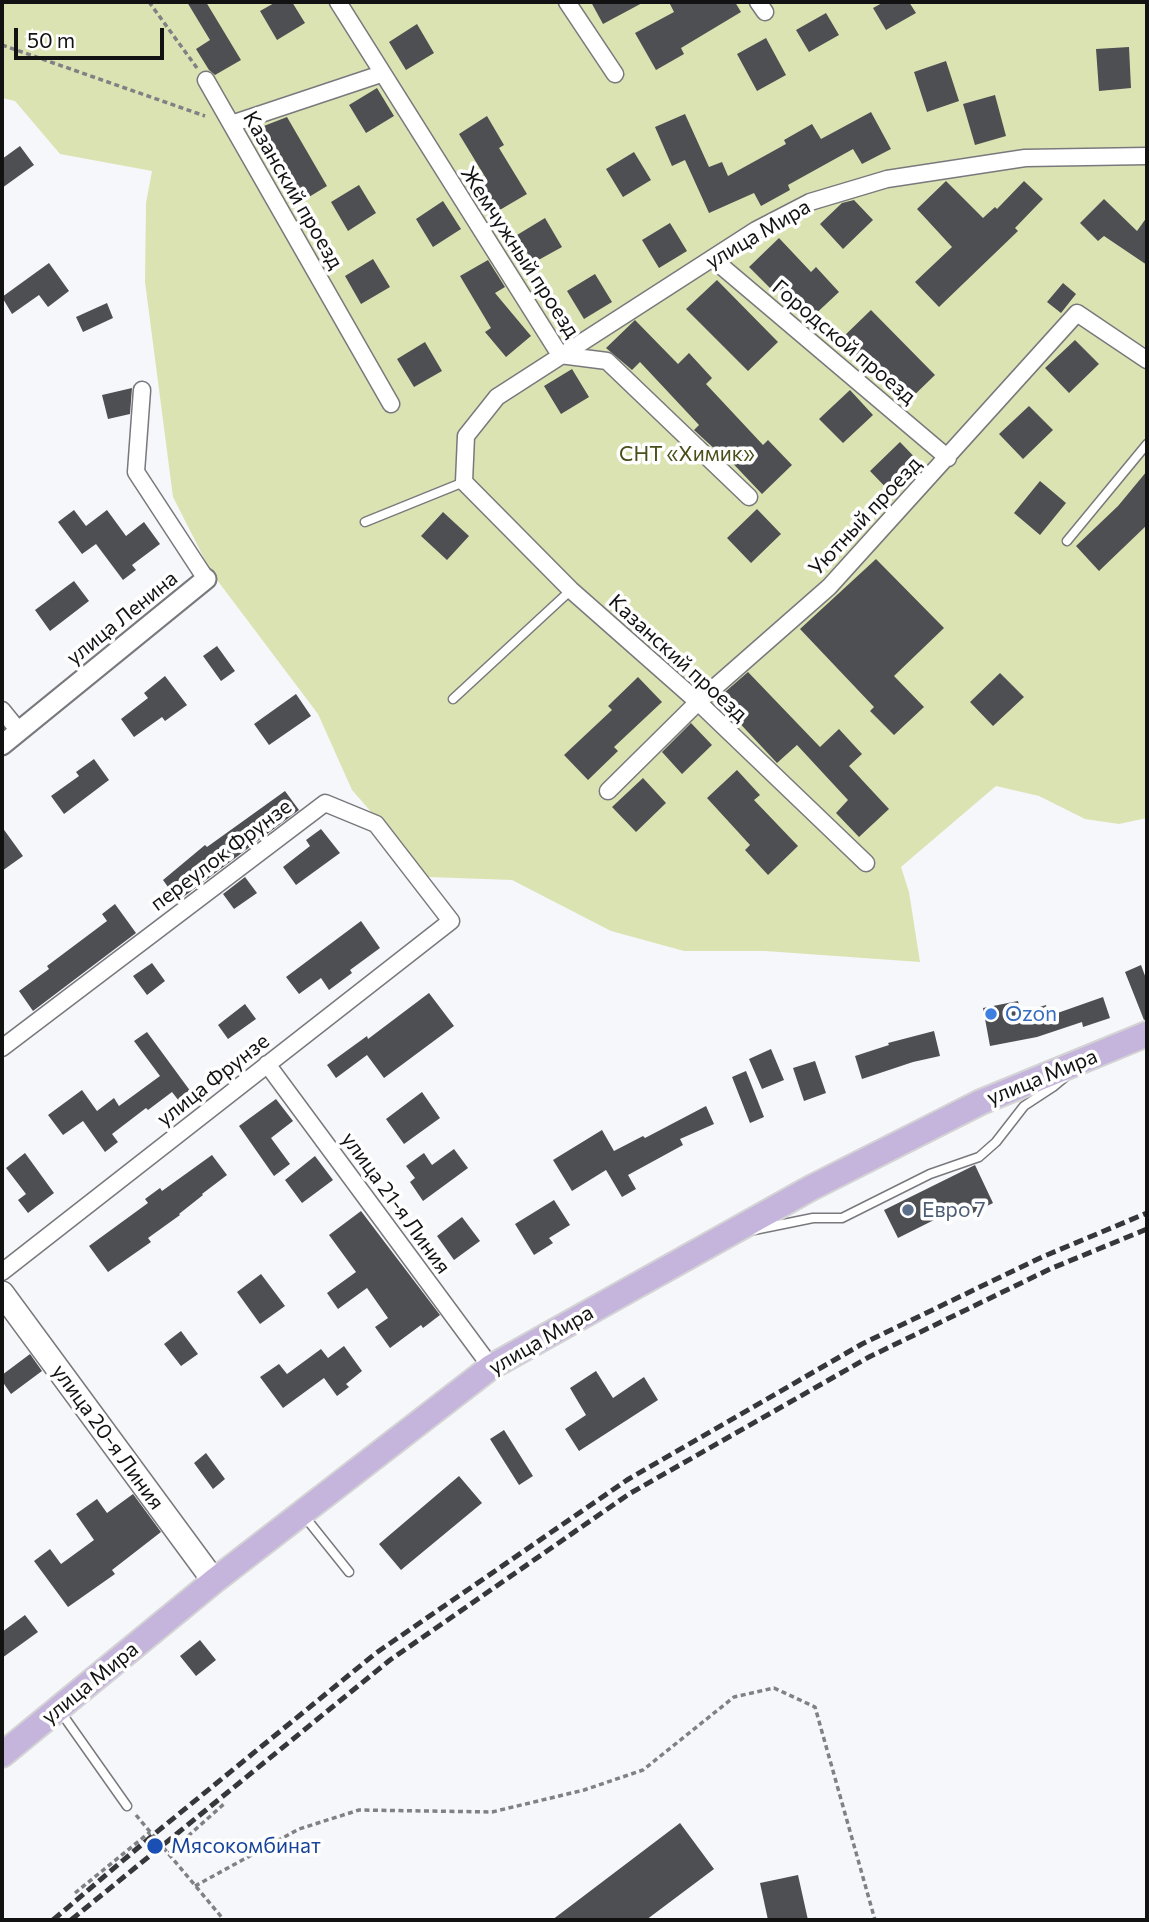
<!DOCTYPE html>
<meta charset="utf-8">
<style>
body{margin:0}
#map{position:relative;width:1149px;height:1922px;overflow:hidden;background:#f6f7fb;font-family:Commissioner,sans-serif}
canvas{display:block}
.frame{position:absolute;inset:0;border:4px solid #121213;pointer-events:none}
.scale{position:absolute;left:14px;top:28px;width:150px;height:32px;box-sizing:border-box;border:4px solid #121213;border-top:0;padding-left:9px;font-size:21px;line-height:24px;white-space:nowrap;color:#121213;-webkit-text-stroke:5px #fff;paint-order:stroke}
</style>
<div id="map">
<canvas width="1149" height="1922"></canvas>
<div class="frame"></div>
<div class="scale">50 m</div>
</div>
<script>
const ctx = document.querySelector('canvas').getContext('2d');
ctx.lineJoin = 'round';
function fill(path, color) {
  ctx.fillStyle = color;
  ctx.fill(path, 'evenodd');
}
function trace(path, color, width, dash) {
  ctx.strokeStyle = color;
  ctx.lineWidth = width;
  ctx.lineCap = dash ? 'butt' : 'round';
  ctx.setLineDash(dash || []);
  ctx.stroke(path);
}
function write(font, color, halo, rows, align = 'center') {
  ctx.font = font + ' Commissioner,sans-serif';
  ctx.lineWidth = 7;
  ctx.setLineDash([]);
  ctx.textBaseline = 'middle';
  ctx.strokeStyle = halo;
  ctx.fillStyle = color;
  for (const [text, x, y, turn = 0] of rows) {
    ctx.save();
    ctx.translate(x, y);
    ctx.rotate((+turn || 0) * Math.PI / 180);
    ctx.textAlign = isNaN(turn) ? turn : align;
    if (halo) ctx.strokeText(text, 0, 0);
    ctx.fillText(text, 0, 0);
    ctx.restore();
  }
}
const green = new Path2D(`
 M 2,2 L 1147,2 L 1147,818 L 1119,824 L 1085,819 L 1039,796 L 996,786 L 901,867 L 909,892 L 920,962 L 765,951 L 684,951 L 611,931 L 512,880 L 428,877 L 352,790 L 318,714 L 211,572 L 173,497 L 145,282 L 146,203 L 152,171 L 60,154 L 15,101 L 2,98 Z`);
const building = new Path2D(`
 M 187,2 L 206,2 L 241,60 L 215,75 L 209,70 L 196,49 L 210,40 Z
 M 276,2 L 292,2 L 305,23 L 277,40 L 260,11 Z
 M 591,2 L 644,2 L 603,24 Z
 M 669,2 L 735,2 L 741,12 L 681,48 L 684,54 L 656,70 L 635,33 L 674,12 Z
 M 884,2 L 909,2 L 916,13 L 886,30 L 873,8 Z
 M 826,13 L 839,35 L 809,52 L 796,30 Z
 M 417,24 L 434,53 L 406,70 L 389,42 Z
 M 766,38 L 786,75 L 757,91 L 737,54 Z
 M 1129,47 L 1131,88 L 1099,91 L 1096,49 Z
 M 946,61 L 959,101 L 927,112 L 914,72 Z
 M 377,88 L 394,116 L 366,133 L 349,105 Z
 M 995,95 L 1006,136 L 975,145 L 963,104 Z
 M 871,112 L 891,149 L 862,164 L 853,149 L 788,185 L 790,190 L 761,206 L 754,193 L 709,213 L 685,160 L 672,166 L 655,127 L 685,114 L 709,167 L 722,162 L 728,176 L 786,144 L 784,140 L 812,124 L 821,139 Z
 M 487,116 L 504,145 L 499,148 L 527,194 L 498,211 L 482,183 L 487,180 L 459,134 Z
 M 287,117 L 327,186 L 299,203 L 256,129 Z
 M 20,146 L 34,165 L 2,188 L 2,159 Z
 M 634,152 L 651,180 L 623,197 L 606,169 Z
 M 946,181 L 983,218 L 995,207 L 997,209 L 1024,181 L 1043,199 L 1015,228 L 1018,231 L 939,307 L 915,282 L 952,247 L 917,209 Z
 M 359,185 L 376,213 L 348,231 L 331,202 Z
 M 1104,199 L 1137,231 L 1147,217 L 1147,265 L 1104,236 L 1098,241 L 1080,223 Z
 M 854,200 L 873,220 L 843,249 L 820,224 L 842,203 Z
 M 443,201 L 461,229 L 433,247 L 416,219 Z
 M 545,218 L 562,247 L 533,263 L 517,235 Z
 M 670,223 L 687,251 L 659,268 L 642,240 Z
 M 779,238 L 811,272 L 816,267 L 839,292 L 809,320 L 777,287 L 773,291 L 749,267 Z
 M 373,259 L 390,287 L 361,304 L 345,276 Z
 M 488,260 L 505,287 L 495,293 L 531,336 L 506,357 L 485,332 L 491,328 L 460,276 Z
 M 49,263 L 69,291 L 48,307 L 39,295 L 12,314 L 2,297 Z
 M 595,274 L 612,302 L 584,319 L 567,291 Z
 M 717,280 L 778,342 L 748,371 L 686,309 Z
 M 1063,283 L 1076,294 L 1061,313 L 1047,302 Z
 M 107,303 L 113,318 L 83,332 L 76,317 Z
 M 871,310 L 935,375 L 905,404 L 841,339 Z
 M 635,320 L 678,364 L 689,353 L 712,378 L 706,384 L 763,445 L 768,440 L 792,465 L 762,494 L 721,451 L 719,453 L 694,430 L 699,425 L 640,362 L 632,370 L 606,348 Z
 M 1075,340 L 1099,364 L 1069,393 L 1045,368 Z
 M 425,342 L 442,371 L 414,387 L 397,359 Z
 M 572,369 L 589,397 L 561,414 L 544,386 Z
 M 132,388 L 130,414 L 108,419 L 102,395 Z
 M 850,390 L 873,415 L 843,443 L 819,419 Z
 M 1029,406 L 1053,430 L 1023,459 L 999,434 Z
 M 900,442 L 924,467 L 894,496 L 870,471 Z
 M 1147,471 L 1147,525 L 1099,571 L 1076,546 L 1118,506 Z
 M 1040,481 L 1066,503 L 1040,535 L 1014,513 Z
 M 757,509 L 781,534 L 751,563 L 727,538 Z
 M 74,510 L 86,526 L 107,510 L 126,536 L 144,522 L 160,544 L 132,565 L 136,570 L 123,580 L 96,544 L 82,554 L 58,522 Z
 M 443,512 L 469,536 L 447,560 L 421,536 Z
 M 876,559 L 944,628 L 894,676 L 924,707 L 894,735 L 870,711 L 874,707 L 800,629 Z
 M 74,581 L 89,601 L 50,631 L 35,610 Z
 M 217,646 L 235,671 L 221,681 L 203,656 Z
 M 748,672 L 820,747 L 839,729 L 862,754 L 849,766 L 889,809 L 859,837 L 836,813 L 848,800 L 797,745 L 777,763 L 717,699 Z
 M 1000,673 L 1024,697 L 993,726 L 970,702 Z
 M 165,676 L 187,705 L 165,721 L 162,717 L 134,737 L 121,719 L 148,698 L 144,693 Z
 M 638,677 L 662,702 L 614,747 L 618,751 L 588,780 L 564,755 L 612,710 L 608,706 Z
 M 296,694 L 311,716 L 269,745 L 254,724 Z
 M 691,723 L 712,745 L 682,774 L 662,752 Z
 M 94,759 L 109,780 L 64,814 L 51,796 L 79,776 L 76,772 Z
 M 737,770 L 760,795 L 754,800 L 798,846 L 768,875 L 745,850 L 750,845 L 707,798 Z
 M 643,778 L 666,803 L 636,832 L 612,807 Z
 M 285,791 L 299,810 L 178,901 L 163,880 L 205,845 L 207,847 Z
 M 2,827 L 23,856 L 2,871 Z
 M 321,829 L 340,853 L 296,885 L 283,867 L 310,846 L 306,840 Z
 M 245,877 L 257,893 L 234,909 L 223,894 Z
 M 115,904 L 136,933 L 33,1011 L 19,991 L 49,969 L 47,966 L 107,921 L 102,914 Z
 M 361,921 L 380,948 L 350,970 L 352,973 L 329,990 L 321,978 L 299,994 L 286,977 Z
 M 152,963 L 165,981 L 147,995 L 133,976 Z
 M 1141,965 L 1147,981 L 1147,1019 L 1144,1020 L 1125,972 Z
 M 429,993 L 454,1026 L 384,1078 L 367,1055 L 336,1078 L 327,1065 L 367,1036 L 368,1039 Z
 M 1103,997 L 1110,1018 L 1083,1027 L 1082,1022 L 1037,1037 L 990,1046 L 983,1008 L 1018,1001 L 1021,1013 L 1046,1005 L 1049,1016 Z
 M 245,1004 L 256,1019 L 228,1039 L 218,1025 Z
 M 934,1031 L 940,1056 L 913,1062 L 862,1079 L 855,1056 L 889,1045 L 888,1043 Z
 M 147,1032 L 191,1092 L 179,1101 L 172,1092 L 148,1110 L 146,1108 L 112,1134 L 118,1142 L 105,1152 L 83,1121 L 63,1135 L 48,1115 L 82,1090 L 97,1111 L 114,1098 L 119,1106 L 160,1076 L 134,1041 Z
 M 771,1049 L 784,1080 L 762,1089 L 749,1059 Z
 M 815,1061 L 826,1093 L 804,1101 L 793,1068 Z
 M 746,1071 L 764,1117 L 750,1123 L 732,1077 Z
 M 422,1092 L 440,1118 L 404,1144 L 386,1119 Z
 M 276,1099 L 293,1121 L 271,1138 L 290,1164 L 274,1176 L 239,1126 Z
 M 706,1106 L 714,1124 L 680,1139 L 683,1145 L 628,1175 L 636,1189 L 622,1197 L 606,1170 L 572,1191 L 553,1160 L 602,1130 L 614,1151 L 643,1136 L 645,1138 Z
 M 454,1149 L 468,1168 L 423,1201 L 410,1182 L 415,1178 L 406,1166 L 424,1153 L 432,1165 Z
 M 25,1153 L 54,1193 L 28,1213 L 18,1200 L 26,1194 L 6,1168 Z
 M 212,1155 L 227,1175 L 202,1194 L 203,1195 L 179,1214 L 180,1215 L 148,1238 L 151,1242 L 108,1272 L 89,1246 L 148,1203 L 145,1199 L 160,1188 L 162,1191 Z
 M 315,1156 L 333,1180 L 302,1203 L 285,1180 Z
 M 975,1165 L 993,1203 L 965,1217 L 960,1207 L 898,1238 L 884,1210 Z
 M 554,1200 L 570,1225 L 549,1238 L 553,1243 L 534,1255 L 515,1224 Z
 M 361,1211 L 440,1315 L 423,1328 L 421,1325 L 390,1348 L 375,1327 L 388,1318 L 367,1288 L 338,1309 L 327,1293 L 356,1272 L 329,1235 Z
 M 462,1217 L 480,1241 L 454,1260 L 437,1236 Z
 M 261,1274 L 285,1306 L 260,1324 L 237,1292 Z
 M 181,1331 L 198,1354 L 181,1366 L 164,1344 Z
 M 344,1346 L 362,1371 L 346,1384 L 349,1387 L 337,1396 L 324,1378 L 283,1408 L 260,1377 L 279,1364 L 287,1374 L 321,1349 L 328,1358 Z
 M 30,1354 L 42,1371 L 11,1394 L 2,1381 L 2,1375 Z
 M 596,1371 L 613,1398 L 644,1377 L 658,1400 L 579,1451 L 565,1429 L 586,1415 L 570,1388 Z
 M 504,1430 L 533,1476 L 519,1485 L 490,1439 Z
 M 206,1453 L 225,1479 L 213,1489 L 194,1463 Z
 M 459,1476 L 482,1503 L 401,1570 L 379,1544 Z
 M 133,1494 L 161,1532 L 112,1570 L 115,1574 L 68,1607 L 34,1561 L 50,1549 L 61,1564 L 94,1540 L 76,1514 L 97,1499 L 107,1513 Z
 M 25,1615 L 38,1632 L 2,1658 L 2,1632 Z
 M 200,1640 L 216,1660 L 196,1676 L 180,1656 Z
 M 680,1823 L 714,1869 L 646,1920 L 552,1920 Z
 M 798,1875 L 808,1920 L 768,1920 L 760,1883 Z`);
const path = new Path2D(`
 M 149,2 L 197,68
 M 2,45 L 205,116
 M 136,1815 L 224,1920
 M 169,1853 L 225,1803
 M 195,1886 L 299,1829 L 359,1810 L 492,1812 L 584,1790 L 643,1770 L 734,1697 L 774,1688 L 815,1707 L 875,1920
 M 75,1893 L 150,1832`);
const service = new Path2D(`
 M 365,522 L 464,482
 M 1067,541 L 1147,444
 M 453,699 L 571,590
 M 754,1230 L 813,1218 L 842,1218 L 930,1174 L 979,1157 L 996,1142 L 1024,1106 L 1053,1087 L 1065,1077
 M 305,1517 L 349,1572
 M 60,1711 L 127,1806`);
const minor = new Path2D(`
 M 338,2 L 560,355 L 607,361 L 749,497
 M 567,2 L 615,74
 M 758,2 L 765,12
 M 206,80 L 391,404
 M 231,124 L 381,74
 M 713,259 L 948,458
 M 142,390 L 136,472 L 206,579
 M 2,710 L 19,731
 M 608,791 L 698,702 L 829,587 L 1077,313 L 1147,360
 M 866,863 L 698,702 L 571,590 L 464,482 L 466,436 L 497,397 L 756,230 L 810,202 L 887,179 L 1025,158 L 1147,156
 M 2,1048 L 325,803 L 376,824 L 451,921 L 2,1272
 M 267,1064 L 491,1367`);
const tertiary = new Path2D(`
 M 2,745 L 206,579`);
const secondary = new Path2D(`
 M 2,1293 L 214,1581`);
const primary = new Path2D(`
 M 2,1755 L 214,1581 L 491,1367 L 811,1188 L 981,1102 L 1147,1034`);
const rail = new Path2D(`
 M 53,1920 L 153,1835 L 376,1653 L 627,1480 L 862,1344 L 1042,1257 L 1147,1213
 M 71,1920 L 390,1660 L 629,1494 L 869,1357 L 1050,1269 L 1147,1229`);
const markers = [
 [991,1014,7,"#3f7fe0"],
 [908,1210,7,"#5c6f8a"],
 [155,1846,9,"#1a4fb4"]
];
const streetNames = [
 ["Казанский проезд",293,190,60],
 ["улица Мира",758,234,-30],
 ["Жемчужный проезд",520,252,57],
 ["Городской проезд",844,342,40],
 ["Уютный проезд",865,516,-47],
 ["улица Ленина",122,618,-39],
 ["Казанский проезд",678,658,42],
 ["переулок Фрунзе",221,855,-37],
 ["улица Мира",1042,1077,-22],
 ["улица Фрунзе",213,1080,-38],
 ["улица 21-я Линия",396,1203,54],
 ["улица Мира",541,1340,-30],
 ["улица 20-я Линия",108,1437,54],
 ["улица Мира",90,1683,-39]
];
const parkNames = [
 ["СНТ «Химик»",687,454]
];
const shopNames = [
 ["Ozon",1005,1014]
];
const serviceNames = [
 ["Евро 7",922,1210]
];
const transitNames = [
 ["Мясокомбинат",171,1846]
];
fill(green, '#dce3b3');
fill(building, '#4e4f52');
trace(service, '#79797d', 11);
trace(minor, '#79797d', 19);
trace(tertiary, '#79797d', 23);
trace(secondary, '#79797d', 26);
trace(primary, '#d4d4d5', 28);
trace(path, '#818184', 3.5, [5, 3.5]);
trace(service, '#fff', 8);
trace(minor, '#fff', 16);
trace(tertiary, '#fff', 19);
trace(secondary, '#fff', 23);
trace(primary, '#c5b5dc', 24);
trace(rail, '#363738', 5, [10, 5]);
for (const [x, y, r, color] of markers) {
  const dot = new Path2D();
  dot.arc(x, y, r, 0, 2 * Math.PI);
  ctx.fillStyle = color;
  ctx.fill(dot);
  trace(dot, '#fff', 2.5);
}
write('21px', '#121213', '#fff', streetNames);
write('21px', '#4a4f19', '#fff', parkNames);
write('21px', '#366cbe', '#fff', shopNames, 'left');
write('21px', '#4e5e75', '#fff', serviceNames, 'left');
write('21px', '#164399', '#fff', transitNames, 'left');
</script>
